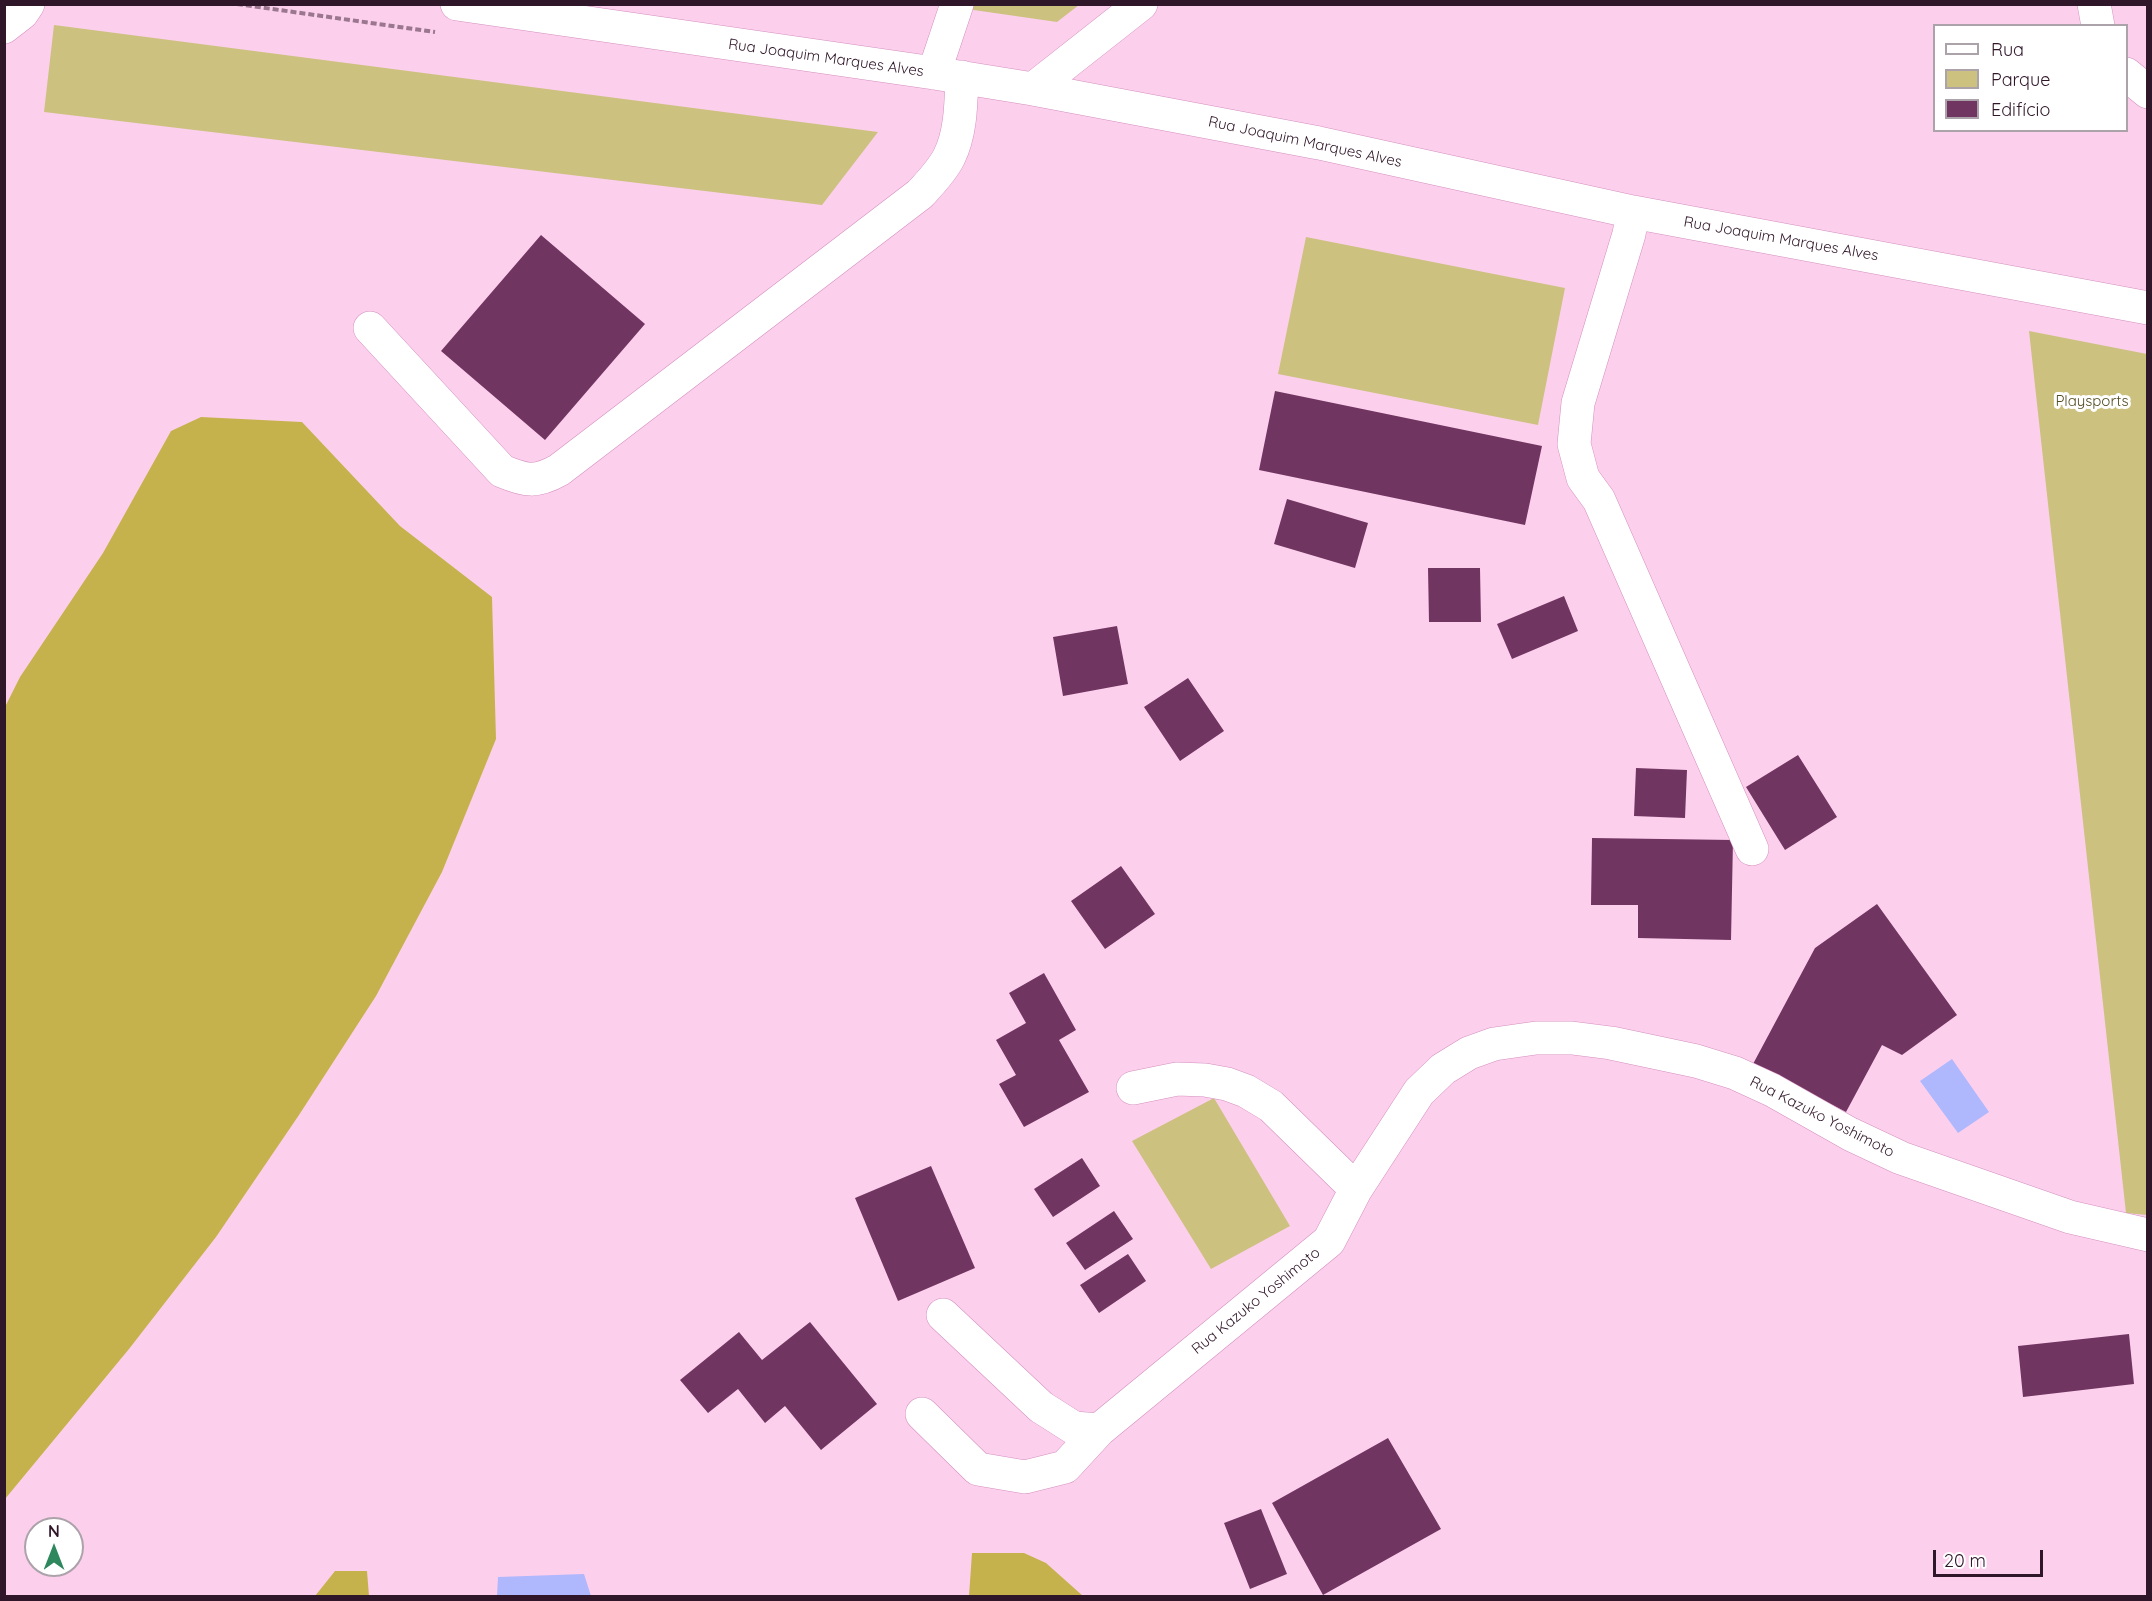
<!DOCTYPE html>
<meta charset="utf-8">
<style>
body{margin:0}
#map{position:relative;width:2152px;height:1601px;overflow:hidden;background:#fcd0ed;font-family:Quicksand,sans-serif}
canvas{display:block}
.frame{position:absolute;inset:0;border:6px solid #301629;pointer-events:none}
.legend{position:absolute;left:1933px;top:24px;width:195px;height:108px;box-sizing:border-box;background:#fff;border:2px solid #aca2a9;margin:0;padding:8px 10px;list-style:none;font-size:18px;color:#301629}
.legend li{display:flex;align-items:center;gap:12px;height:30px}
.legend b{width:30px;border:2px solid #aca2a9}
.north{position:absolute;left:24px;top:1517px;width:60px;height:60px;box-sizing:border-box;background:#fff;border:2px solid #aca2a9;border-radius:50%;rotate:0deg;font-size:16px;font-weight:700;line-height:24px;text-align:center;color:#301629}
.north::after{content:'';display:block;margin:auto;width:21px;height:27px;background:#2f885d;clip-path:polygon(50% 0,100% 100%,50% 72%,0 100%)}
.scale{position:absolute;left:1933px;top:1550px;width:110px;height:27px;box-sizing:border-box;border:3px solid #301629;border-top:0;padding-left:8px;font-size:18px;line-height:21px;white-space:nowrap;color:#301629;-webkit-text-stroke:4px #fff;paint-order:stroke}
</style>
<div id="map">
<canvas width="2152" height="1601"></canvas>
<div class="frame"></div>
<ul class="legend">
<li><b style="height:8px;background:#fff"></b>Rua</li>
<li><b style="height:16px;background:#cdc180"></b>Parque</li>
<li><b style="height:16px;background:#713561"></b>Edifício</li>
</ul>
<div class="north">N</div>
<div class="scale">20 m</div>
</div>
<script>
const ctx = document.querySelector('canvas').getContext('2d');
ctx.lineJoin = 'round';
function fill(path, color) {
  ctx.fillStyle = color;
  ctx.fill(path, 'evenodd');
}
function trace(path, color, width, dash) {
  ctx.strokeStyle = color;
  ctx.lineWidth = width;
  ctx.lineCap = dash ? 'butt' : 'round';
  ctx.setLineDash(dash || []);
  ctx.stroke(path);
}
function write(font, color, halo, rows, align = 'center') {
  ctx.font = font + ' Quicksand,sans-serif';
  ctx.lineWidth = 6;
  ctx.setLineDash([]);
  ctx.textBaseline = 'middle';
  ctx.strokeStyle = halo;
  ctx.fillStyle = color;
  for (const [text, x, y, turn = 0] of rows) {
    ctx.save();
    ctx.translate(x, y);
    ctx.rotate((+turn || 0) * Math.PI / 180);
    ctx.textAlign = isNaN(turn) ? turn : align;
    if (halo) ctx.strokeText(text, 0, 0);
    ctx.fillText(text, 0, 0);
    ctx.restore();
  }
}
const green = new Path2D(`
 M 939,5 L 1079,5 L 1057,22 Z
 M 54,25 L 878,132 L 822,205 L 44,112 Z
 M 1306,237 L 1565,288 L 1538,425 L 1278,374 Z
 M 2029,331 L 2147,354 L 2147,1215 L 2126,1213 Z
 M 1214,1098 L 1290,1226 L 1211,1269 L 1132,1141 Z`);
const forest = new Path2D(`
 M 201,417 L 302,422 L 400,526 L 492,597 L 496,739 L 442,872 L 376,996 L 299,1115 L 216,1237 L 129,1349 L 5,1499 L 5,707 L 20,677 L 103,553 L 171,431 Z
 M 972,1553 L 1024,1553 L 1046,1563 L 1083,1596 L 969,1596 Z
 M 335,1571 L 367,1571 L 369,1596 L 315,1596 Z`);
const water = new Path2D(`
 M 1952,1059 L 1989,1112 L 1958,1133 L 1920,1081 Z
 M 584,1574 L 591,1596 L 497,1596 L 498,1577 Z`);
const building = new Path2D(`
 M 541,235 L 645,324 L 545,440 L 441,351 Z
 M 1275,391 L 1542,446 L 1525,525 L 1259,470 Z
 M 1287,499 L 1368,523 L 1355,568 L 1274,544 Z
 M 1428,568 L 1480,568 L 1481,622 L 1429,622 Z
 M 1564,596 L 1578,631 L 1512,659 L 1497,624 Z
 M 1117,626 L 1128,684 L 1063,696 L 1053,637 Z
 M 1188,678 L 1224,731 L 1180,761 L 1144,707 Z
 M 1798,755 L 1837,817 L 1785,850 L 1746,787 Z
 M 1636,768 L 1687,770 L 1685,818 L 1634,816 Z
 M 1592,838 L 1733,840 L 1731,940 L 1638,938 L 1638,905 L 1591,905 Z
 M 1121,866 L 1155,914 L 1105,949 L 1071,901 Z
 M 1877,904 L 1957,1015 L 1902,1055 L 1882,1045 L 1846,1112 L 1753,1064 L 1815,948 Z
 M 1044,973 L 1076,1030 L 1059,1040 L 1089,1092 L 1024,1127 L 999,1084 L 1016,1075 L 996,1040 L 1026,1023 L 1009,993 Z
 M 1082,1158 L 1100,1186 L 1053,1217 L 1034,1189 Z
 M 931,1166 L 975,1268 L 898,1301 L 855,1198 Z
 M 1114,1211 L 1133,1239 L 1085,1270 L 1066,1243 Z
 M 1128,1254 L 1146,1281 L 1099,1313 L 1080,1285 Z
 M 810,1322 L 877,1404 L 821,1450 L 785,1406 L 765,1423 L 738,1389 L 708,1413 L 680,1380 L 739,1332 L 762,1360 Z
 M 2129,1334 L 2134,1384 L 2023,1397 L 2018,1346 Z
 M 1388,1438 L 1441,1529 L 1323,1595 L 1272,1503 Z
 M 1261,1509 L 1287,1574 L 1250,1589 L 1224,1523 Z`);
const path = new Path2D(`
 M 237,4 L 435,32`);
const minor = new Path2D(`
 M 457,4 L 934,73 L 1033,89 L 1319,143 L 1633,212 L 2148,308
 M 2094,4 L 2098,26
 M 4,27 L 22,13 L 28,4
 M 934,73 L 957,4
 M 2126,74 L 2148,92
 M 1033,89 L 1141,4
 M 1633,212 L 1629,234 L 1578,403 L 1574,444 L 1583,478 L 1599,500 L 1752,849
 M 370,328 L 502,471 C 526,481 536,483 559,470 L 920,194 C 930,183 942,171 949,157 C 961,133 961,103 962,77
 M 1133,1088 L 1177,1079 L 1205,1080 L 1227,1084 L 1246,1091 L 1271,1106 L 1356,1189
 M 943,1315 L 1041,1407 L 1074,1428 L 1099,1430 L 1329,1241 L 1356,1189 L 1419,1092 L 1443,1069 L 1469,1053 L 1494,1044 L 1536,1038 L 1572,1038 L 1611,1043 L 1696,1061 L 1735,1073 L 1772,1090 L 1850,1134 L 1901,1158 L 2070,1217 L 2148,1235
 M 922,1414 L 978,1469 L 1025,1477 L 1065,1467 L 1100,1429`);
const streetNames = [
 ["Rua Joaquim Marques Alves",826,58,8],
 ["Rua Joaquim Marques Alves",1305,142,12],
 ["Rua Joaquim Marques Alves",1781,239,10],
 ["Rua Kazuko Yoshimoto",1822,1117,27],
 ["Rua Kazuko Yoshimoto",1256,1301,-39]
];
const parkNames = [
 ["Playsports",2092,401]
];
fill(green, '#cdc180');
fill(forest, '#c5b24d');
fill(water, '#afb7fd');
fill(building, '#713561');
trace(minor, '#d48fbf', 34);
trace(path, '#9a768f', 4, [6, 3]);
trace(minor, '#fff', 33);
write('15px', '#301629', '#fff', streetNames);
write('15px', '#544c22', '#fff', parkNames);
</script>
